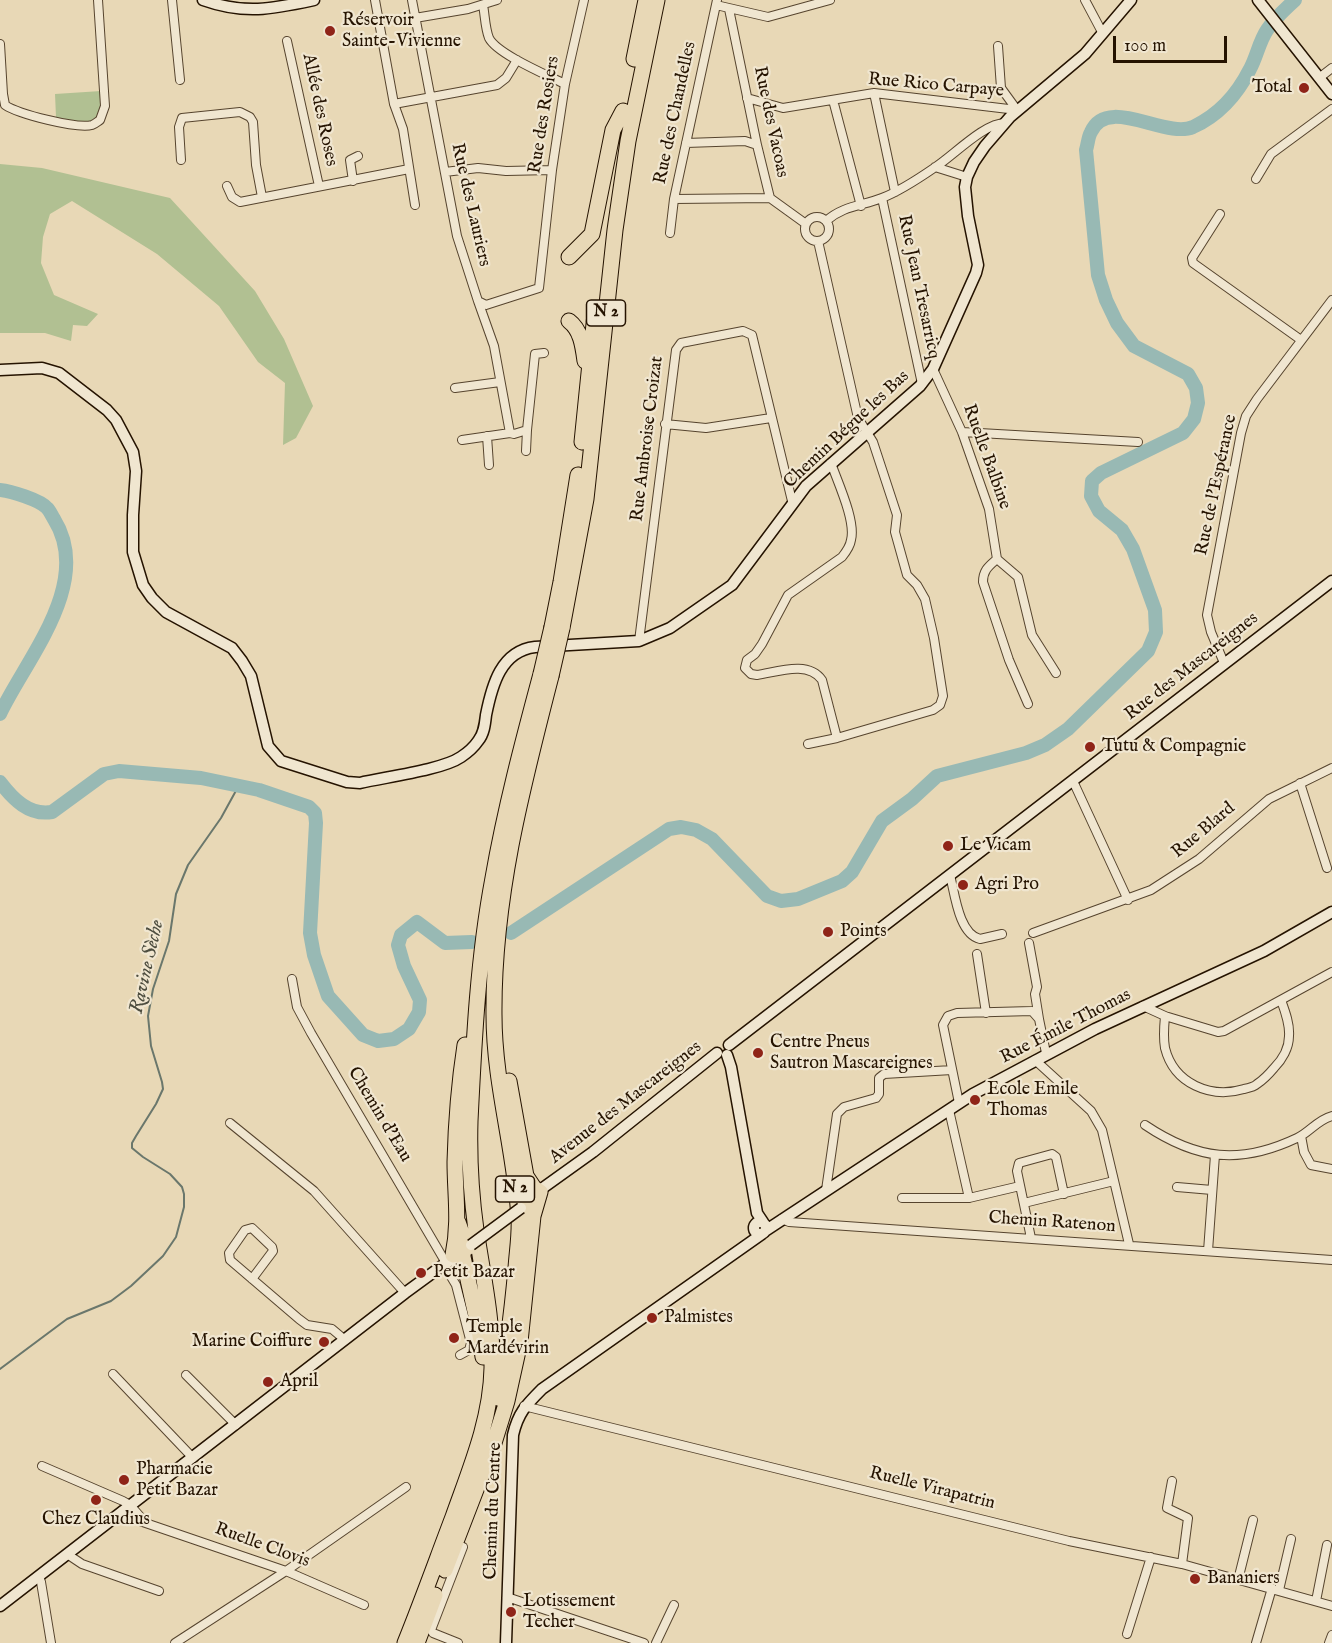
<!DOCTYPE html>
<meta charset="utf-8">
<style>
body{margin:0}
#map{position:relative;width:1332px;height:1643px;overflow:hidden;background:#e8d8b6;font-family:"IM FELL English",serif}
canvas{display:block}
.scale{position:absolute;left:1113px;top:36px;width:114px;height:27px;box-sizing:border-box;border:3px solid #251300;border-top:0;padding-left:8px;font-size:18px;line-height:21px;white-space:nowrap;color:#251300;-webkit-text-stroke:4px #f0e6d0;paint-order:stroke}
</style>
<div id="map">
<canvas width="1332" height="1643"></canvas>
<div class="scale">100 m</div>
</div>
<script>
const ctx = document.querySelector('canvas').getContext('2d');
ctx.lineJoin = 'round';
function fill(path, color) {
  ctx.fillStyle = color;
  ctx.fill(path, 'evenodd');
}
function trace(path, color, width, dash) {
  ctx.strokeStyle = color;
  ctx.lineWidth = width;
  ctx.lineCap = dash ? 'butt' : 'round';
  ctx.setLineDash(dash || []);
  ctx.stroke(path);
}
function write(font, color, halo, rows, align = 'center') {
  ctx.font = font + ' "IM FELL English",serif';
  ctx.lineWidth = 4.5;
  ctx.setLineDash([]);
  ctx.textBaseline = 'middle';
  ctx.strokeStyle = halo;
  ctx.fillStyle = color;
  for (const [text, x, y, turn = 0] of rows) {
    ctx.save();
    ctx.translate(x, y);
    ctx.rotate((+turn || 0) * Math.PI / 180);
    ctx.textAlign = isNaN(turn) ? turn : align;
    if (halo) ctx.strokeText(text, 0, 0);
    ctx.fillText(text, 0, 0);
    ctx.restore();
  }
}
const green = new Path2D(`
 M 101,91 L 101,110 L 93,121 L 84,123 L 56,117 L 55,94 Z
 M 0,164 L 42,168 L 170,198 L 255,291 L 284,339 L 313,406 L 296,438 L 283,445 L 285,383 L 258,362 L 219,306 L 157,254 L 72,201 L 50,214 L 43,237 L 41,263 L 54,295 L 98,314 L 87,326 L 73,325 L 71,341 L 45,333 L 0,333 Z`);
const stream = new Path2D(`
 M 0,1369 L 67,1319 L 111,1301 L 131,1286 L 163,1256 L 176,1237 L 184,1207 L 184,1194 L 182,1187 L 170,1174 L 143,1157 L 132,1148 L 132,1143 L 136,1136 L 156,1104 L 163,1089 L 162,1082 L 151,1046 L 148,1016 L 153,989 L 169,941 L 176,894 L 188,865 L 221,818 L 238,787`);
const river = new Path2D(`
 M 0,490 C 11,491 40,500 47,508 C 50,511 52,516 54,519 C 94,583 26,659 0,714
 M 0,782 C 13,799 29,816 52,812 L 104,774 L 119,771 L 201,778 L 259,790 L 309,807 L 315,813 L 316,823 L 310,933 L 314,955 L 328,996 L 363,1035 L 378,1041 L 394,1039 L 409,1029 L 419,1012 L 420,1000 L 404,966 L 398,945 L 401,935 L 417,922 L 445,943 L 472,942
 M 511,933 L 660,835 L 669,829 L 681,827 L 696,830 L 712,839 L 767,896 L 781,901 L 798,899 L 842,881 L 852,872 L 882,821 L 912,799 L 937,776 L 1026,753 L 1045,745 L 1068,729 L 1148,651 L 1156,632 L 1155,610 L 1133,549 L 1122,530 L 1099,511 L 1091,496 L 1092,481 L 1101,473 L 1183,433 L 1194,419 L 1198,403 L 1196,388 L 1188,374 L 1134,346 L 1117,323 L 1106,300 L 1098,275 L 1086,150 C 1088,144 1088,137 1091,132 C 1107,95 1165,139 1193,127 C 1219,115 1238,93 1250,69 C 1257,56 1259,42 1267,30 C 1274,19 1285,9 1295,0`);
const street = new Path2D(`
 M 172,0 L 180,80
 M 375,0 L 394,104 L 403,129 L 415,205
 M 412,0 L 457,236 L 478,301 L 486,305 L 539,288 L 552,170 L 565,84 L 584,0
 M 1085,0 L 1102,32
 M 483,5 C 485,15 485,28 489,38 C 497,54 547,75 565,84
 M 716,5 L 768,17 L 830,0
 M 729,9 L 757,145 L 770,198 L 806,224
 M 415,18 L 468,9 L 497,0
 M 287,41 L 319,186
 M 0,44 L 3,94 L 5,105 C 18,114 77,129 92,125 C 95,124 97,122 100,120 L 105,106 L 98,0
 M 998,46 L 1001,88 L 1017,110
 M 1319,78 L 1332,68
 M 874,93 L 895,192
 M 747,98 L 783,108 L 874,93 L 1017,110
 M 833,100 L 861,206
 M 394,104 L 497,85 L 506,78 L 517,60
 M 686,143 L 745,141 L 757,145
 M 181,160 L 179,127 L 182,118 L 240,112 L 250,117 L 253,122 L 256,165 L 262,197
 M 935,167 L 967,177
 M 445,172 L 478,168 L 506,171 L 552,170
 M 1256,179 L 1271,154 L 1332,109
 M 353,181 L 350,160 L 358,156
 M 227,186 L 232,197 L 240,202 L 409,169
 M 882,198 L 922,384
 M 674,199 L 770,198
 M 1220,214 L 1192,258 L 1193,263 L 1301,340
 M805 229a12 12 0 1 1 24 0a12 12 0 1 1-24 0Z
 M 826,221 C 843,206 861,206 882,198 C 900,191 918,179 934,168 C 953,156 984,123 1005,123
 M 670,233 L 674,199 L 717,0
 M 478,301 L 494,346 L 510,433 L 514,434 L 527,430 L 535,354 L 544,353
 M 933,369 L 962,432 L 989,509 L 997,559 L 1018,577 L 1032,635 L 1056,673
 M 455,388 L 500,382
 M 665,424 L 706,428 L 771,418
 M 962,432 L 1138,442
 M 487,436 L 489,465
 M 462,440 L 510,433
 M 526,451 L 527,430
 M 831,463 C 838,483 856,521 851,540 C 850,547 846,552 842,557 L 788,595 L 762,644 L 755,654 L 747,660 L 745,668 L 751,674 L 757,675 C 777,672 808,660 822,680 L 837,738
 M 997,559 C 989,566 983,570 983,582 L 1009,660 L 1028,704
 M 639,641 L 676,350 L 681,343 L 743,331 L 752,335 L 792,501
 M 1224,663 L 1211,632 L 1207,615 L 1241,433 L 1246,416 L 1257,399 L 1332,300
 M 808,744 L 837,738 L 933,710 L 940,705 L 943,696 L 934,638 L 925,599 L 917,585 L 907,575 L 895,532 L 897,515 L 873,442 L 858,418 L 818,241
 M 1073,781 L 1128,900
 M 1300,783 L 1327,868
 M 950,875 C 955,895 959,934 980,939 L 1002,934
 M 1033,933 L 1151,890 L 1199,859 L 1269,799 L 1332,768
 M 1029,943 L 1037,987 L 1035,994 L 1039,1019
 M 977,954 L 986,1013
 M 292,979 L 297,1007 L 311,1033 L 446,1263
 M 1143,1006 L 1165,1016 L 1218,1032 L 1224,1031 L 1332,972
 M 1165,1016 C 1164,1027 1163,1037 1165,1048 C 1174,1084 1211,1099 1244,1089 C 1249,1088 1254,1087 1257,1084 C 1263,1080 1269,1074 1274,1068 C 1282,1060 1289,1048 1289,1036 C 1290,1024 1285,1011 1281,1000
 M 1035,1060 L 1091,1111 L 1102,1130 L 1129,1244
 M 959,1103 L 943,1025 L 948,1016 L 957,1013 L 1032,1011 L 1039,1019 L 1046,1053
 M 949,1110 L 969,1198
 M 230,1123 L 314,1191 L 405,1293
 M 1145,1125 C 1197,1160 1240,1165 1297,1138 C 1310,1132 1317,1120 1332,1116
 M 1301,1136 L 1304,1152 L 1311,1165 L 1332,1169
 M 1177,1187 L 1212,1190
 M 826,1190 L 837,1114 L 844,1107 L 876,1098 L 879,1094 L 879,1078 L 884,1074 L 952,1070
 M 902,1198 L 969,1198 L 1020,1186
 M 1024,1203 L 1114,1181
 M 782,1219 L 789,1222 L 1332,1260
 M 1031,1238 L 1017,1171 L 1019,1163 L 1052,1154 L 1056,1157 L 1064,1194
 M 1208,1251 L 1215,1155
 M 444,1265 L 456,1285 L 471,1343 L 469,1350 L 460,1355
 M 252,1279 L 273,1251 L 272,1247 L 252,1228 L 245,1230 L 229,1253 L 230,1260 L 299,1319 L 307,1325 L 332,1329 L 345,1340
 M 113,1374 L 193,1458
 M 186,1375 L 236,1425
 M 524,1406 L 1069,1541 L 1182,1564 L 1332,1606
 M 42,1466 L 123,1501 L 130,1505 L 144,1521
 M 1172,1481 L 1167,1508 L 1188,1518 L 1182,1564
 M 122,1511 L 128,1517 L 286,1571 L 364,1605
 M 67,1554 L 82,1564 L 159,1591
 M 39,1576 L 41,1582 L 51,1643
 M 1238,1580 L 1253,1520
 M 1279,1590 L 1291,1539
 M 507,1597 L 644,1643
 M 1316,1601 L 1327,1545
 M 1127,1634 L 1151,1557
 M 175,1643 L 286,1571 L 406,1487
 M 458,1643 L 433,1633 L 431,1630 L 463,1547
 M 656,1643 L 674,1605
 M 1256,1643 L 1272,1588
 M 1329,1643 L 1332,1635`);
const secondary = new Path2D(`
 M 203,0 C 245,15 272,9 314,0
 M 1258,0 L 1332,94
 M 0,370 L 42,368 L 59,373 L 107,410 L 116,420 L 133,452 L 136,471 L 133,515 L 133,552 L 143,585 L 152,598 L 166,612 L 232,648 L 242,661 L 251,676 L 268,746 L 281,761 L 347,782 L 360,783 C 385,777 442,770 461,757 C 467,753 474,747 478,741 C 484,734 485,724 486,715 C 492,685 501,651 535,647 L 639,641 L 670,628 L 732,585 L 806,486 L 920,386 L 933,369 L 976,273 L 978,265 L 968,216 L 965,187 L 967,177 L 974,162 L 985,146 L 1010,117 L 1085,54 L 1131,0
 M 729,1045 L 1332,581
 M 727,1055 L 731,1067 L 757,1213 L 763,1222
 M 533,1195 L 593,1152 L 717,1053
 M754 1228a6 6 0 1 1 12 0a6 6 0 1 1-12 0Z
 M 765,1231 L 973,1094 L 1095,1029 L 1264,951 L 1332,912
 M 0,1606 L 405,1293 L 446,1263 L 460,1256
 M 506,1643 L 513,1435 C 518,1413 526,1405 542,1389 L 762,1234`);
const highway = new Path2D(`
 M 634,59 L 646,0
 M 569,257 L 592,234 L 613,130 L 623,111
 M 569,321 C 581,330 583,346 585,361
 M 582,442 L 595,314
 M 552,627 L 561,582 L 578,475
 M 562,628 L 586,499 L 615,230 L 628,141 L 657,0
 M 509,1081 L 526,1176 L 528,1191 L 524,1205 L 531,1214
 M 458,1222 L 465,1242 L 471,1245 L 463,1251 L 463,1257 L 479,1329 L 483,1357
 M 453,1255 C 460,1221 455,1195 455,1162 C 456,1123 459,1084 465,1045
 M 498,1398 C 507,1355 512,1312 516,1268 C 517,1252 520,1234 519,1218 C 515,1150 494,1084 494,1015 C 493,899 522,788 551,676
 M 482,1475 L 489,1439
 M 445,1570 L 494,1443 L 507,1401 L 520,1342 L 533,1216 L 540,1192 L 534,1188 L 526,1176
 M 405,1643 C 422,1601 437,1559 453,1517 C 470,1469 491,1420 492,1368 C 493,1321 483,1276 476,1230 C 471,1194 469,1157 470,1121 C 474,1039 478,958 493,878 C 505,809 523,741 541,674
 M 417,1643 L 435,1595`);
const secondaryBridge = new Path2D(`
 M 471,1245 L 521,1208`);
const highwayBridge = new Path2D(`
 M 541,674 L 552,627
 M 551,676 L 562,628`);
const markers = [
 [330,31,6,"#8f2418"],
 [1304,88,6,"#8f2418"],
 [1090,747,6,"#8f2418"],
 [948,846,6,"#8f2418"],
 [963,885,6,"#8f2418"],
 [828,932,6,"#8f2418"],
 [758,1053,6,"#8f2418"],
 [975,1100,6,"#8f2418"],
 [421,1273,6,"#8f2418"],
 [652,1318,6,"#8f2418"],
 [454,1338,6,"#8f2418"],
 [324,1342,6,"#8f2418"],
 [268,1382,6,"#8f2418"],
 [124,1480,6,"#8f2418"],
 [96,1500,6,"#8f2418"],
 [1195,1579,6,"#8f2418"],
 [511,1612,6,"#8f2418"]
];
const shields = [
 [606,313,39],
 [515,1189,39]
];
const shieldNames = [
 ["N 2",606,313],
 ["N 2",515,1189]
];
const poiNames = [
 ["Réservoir",342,21],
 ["Sainte-Vivienne",342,42],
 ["Total",1292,88,"right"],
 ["Tutu & Compagnie",1102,747],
 ["Le Vicam",960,846],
 ["Agri Pro",975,885],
 ["Points",840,932],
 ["Centre Pneus",770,1043],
 ["Sautron Mascareignes",770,1064],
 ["Ecole Emile",987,1090],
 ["Thomas",987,1111],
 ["Petit Bazar",433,1273],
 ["Palmistes",664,1318],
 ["Temple",466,1328],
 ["Mardévirin",466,1349],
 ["Marine Coiffure",312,1342,"right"],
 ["April",280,1382],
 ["Pharmacie",136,1470],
 ["Petit Bazar",136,1491],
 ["Chez Claudius",96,1520,"center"],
 ["Bananiers",1207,1579],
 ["Lotissement",523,1602],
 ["Techer",523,1623]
];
const streetNames = [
 ["Rue Rico Carpaye",936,86,5],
 ["Allée des Roses",319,110,78],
 ["Rue des Chandelles",676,113,-78],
 ["Rue des Rosiers",545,115,-81],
 ["Rue des Vacoas",770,122,78],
 ["Rue des Lauriers",470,205,77],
 ["Rue Jean Tresarricq",918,287,78],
 ["Chemin Bégue les Bas",847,430,-43],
 ["Rue Ambroise Croizat",648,439,-83],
 ["Ruelle Balbine",986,457,70],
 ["Rue de l'Espérance",1217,485,-78],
 ["Rue des Mascareignes",1192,667,-38],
 ["Rue Blard",1204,831,-40],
 ["Rue Émile Thomas",1066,1027,-27],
 ["Avenue des Mascareignes",626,1103,-38],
 ["Chemin d'Eau",379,1115,59],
 ["Chemin Ratenon",1052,1223,4],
 ["Ruelle Virapatrin",932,1489,14],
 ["Chemin du Centre",494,1511,-88],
 ["Ruelle Clovis",262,1546,20]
];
const waterNames = [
 ["Ravine Sèche",148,967,-77]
];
fill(green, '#b1c092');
trace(stream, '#6a776c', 2);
trace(river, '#98b9b4', 14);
trace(street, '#56442e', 10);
trace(secondary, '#251300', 13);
trace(highway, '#251300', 17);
trace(street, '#f0e6d0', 8);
trace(secondary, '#f0e6d0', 10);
trace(highway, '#e8d8b6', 15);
trace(secondaryBridge, '#251300', 13, []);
trace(highwayBridge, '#251300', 17, []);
trace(secondaryBridge, '#f0e6d0', 10);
trace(highwayBridge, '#e8d8b6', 15);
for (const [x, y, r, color] of markers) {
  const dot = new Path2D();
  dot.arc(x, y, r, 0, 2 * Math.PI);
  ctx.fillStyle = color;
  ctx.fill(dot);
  trace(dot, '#f0e6d0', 2);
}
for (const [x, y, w] of shields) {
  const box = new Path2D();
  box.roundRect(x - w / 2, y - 13, w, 26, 4.5);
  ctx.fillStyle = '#f0e6d0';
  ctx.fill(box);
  trace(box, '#251300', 1.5);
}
write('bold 16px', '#251300', null, shieldNames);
write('18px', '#251300', '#f0e6d0', poiNames, 'left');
write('18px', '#251300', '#f0e6d0', streetNames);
write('italic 20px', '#4d4d3f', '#f0e6d0', waterNames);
</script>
